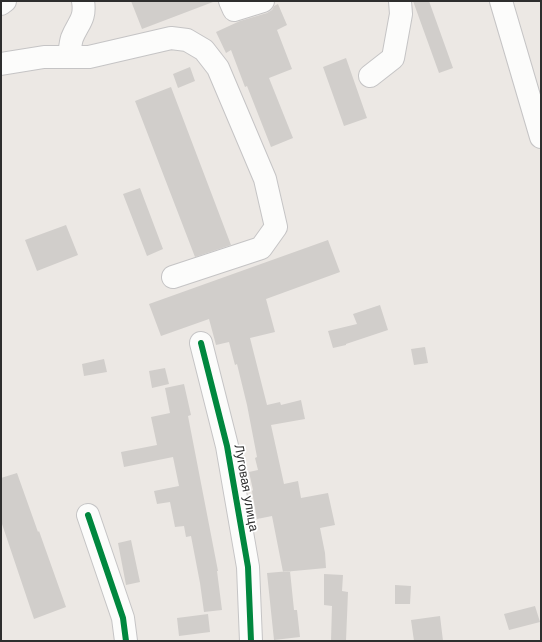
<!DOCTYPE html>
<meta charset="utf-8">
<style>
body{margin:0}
#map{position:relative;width:542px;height:642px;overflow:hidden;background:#ece8e4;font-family:"Work Sans",sans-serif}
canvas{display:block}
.frame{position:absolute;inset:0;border:2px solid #2e2e2e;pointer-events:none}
</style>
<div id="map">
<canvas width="542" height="642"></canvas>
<div class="frame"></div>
</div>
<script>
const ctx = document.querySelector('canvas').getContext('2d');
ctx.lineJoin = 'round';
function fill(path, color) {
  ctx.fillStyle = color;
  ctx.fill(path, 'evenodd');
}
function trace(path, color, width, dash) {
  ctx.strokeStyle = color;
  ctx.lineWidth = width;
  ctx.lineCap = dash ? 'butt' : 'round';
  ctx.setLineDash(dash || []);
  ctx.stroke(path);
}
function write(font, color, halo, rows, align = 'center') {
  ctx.font = font + ' "Work Sans",sans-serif';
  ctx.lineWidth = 3.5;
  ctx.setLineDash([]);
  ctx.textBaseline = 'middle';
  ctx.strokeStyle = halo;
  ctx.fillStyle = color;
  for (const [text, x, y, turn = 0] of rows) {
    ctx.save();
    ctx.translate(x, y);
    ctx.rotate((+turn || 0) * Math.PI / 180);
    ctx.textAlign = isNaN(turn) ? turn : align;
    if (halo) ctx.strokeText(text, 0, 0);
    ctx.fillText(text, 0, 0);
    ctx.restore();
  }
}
const building = new Path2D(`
 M 131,1 L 213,1 L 213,2 L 142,29 Z
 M 413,1 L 429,1 L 453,68 L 439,73 Z
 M 278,4 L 287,25 L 277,30 L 292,69 L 269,78 L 293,138 L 271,147 L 247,86 L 245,87 L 231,50 L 226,53 L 216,32 L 240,21 L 267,13 L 272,10 L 274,6 Z
 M 346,58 L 367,118 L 344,126 L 323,67 Z
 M 190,67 L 195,81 L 178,88 L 173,74 Z
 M 171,87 L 231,245 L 195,257 L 135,101 Z
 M 140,188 L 163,249 L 147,256 L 123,194 Z
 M 66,225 L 78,255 L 37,271 L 25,240 Z
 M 328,240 L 340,272 L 266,299 L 275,332 L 250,338 L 267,405 L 280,402 L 281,405 L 301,400 L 305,419 L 271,425 L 284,484 L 298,481 L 301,498 L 328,493 L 335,525 L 320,528 L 325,553 L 326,568 L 283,572 L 272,516 L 257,519 L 252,491 L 253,490 L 249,472 L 258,470 L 255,458 L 257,457 L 247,405 L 237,364 L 235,365 L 229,342 L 216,345 L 209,319 L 161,336 L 149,304 Z
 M 380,305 L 388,330 L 346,344 L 346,345 L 333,348 L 328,331 L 357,324 L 353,314 Z
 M 425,347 L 428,363 L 414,365 L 411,349 Z
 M 104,359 L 107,372 L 84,376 L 82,364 Z
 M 165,368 L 169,384 L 152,388 L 149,371 Z
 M 184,384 L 191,415 L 188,416 L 218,571 L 217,571 L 222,610 L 204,612 L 200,583 L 191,536 L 186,537 L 184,526 L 175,527 L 170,502 L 157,504 L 154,491 L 179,486 L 173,457 L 124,467 L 121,452 L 157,445 L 151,417 L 170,413 L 165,388 Z
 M 17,473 L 38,532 L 39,531 L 66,607 L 34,619 L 1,521 L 1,478 Z
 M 131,540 L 140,582 L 126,585 L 118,543 Z
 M 290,571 L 294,610 L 297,610 L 300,637 L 274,640 L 267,573 Z
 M 324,574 L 343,575 L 342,591 L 348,592 L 346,641 L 331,641 L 332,606 L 324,605 Z
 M 395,585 L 411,586 L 410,604 L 395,604 Z
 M 535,606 L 540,622 L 509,630 L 504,614 Z
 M 208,614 L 210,632 L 179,636 L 177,618 Z
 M 440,616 L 443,641 L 414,641 L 411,620 Z`);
const minor = new Path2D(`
 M 230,1 L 234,10 L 263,1
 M 501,1 L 541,137
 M 1,4 L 5,1
 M 69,57 C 70,51 70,44 72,38 C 78,23 86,19 83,1
 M 1,64 L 44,57 L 89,57 L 171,38 L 187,40 L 204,50 L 218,68 L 265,179 L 276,227 L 261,248 L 173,277
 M 370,76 L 393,58 L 401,14 L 400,1
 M 201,343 L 227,446 L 248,567 L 251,641
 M 88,515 L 123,618 L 126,641`);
const cycleway = new Path2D(`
 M 201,343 L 227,446 L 248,567 L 251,641
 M 88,515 L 123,618 L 126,641`);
const streetNames = [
 ["Луговая улица",246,488,80]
];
fill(building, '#d1cecb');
trace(minor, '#c5c4c5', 24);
trace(minor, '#fcfcfb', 22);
trace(cycleway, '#00873e', 6);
write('13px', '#2e2e2e', '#fff', streetNames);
</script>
